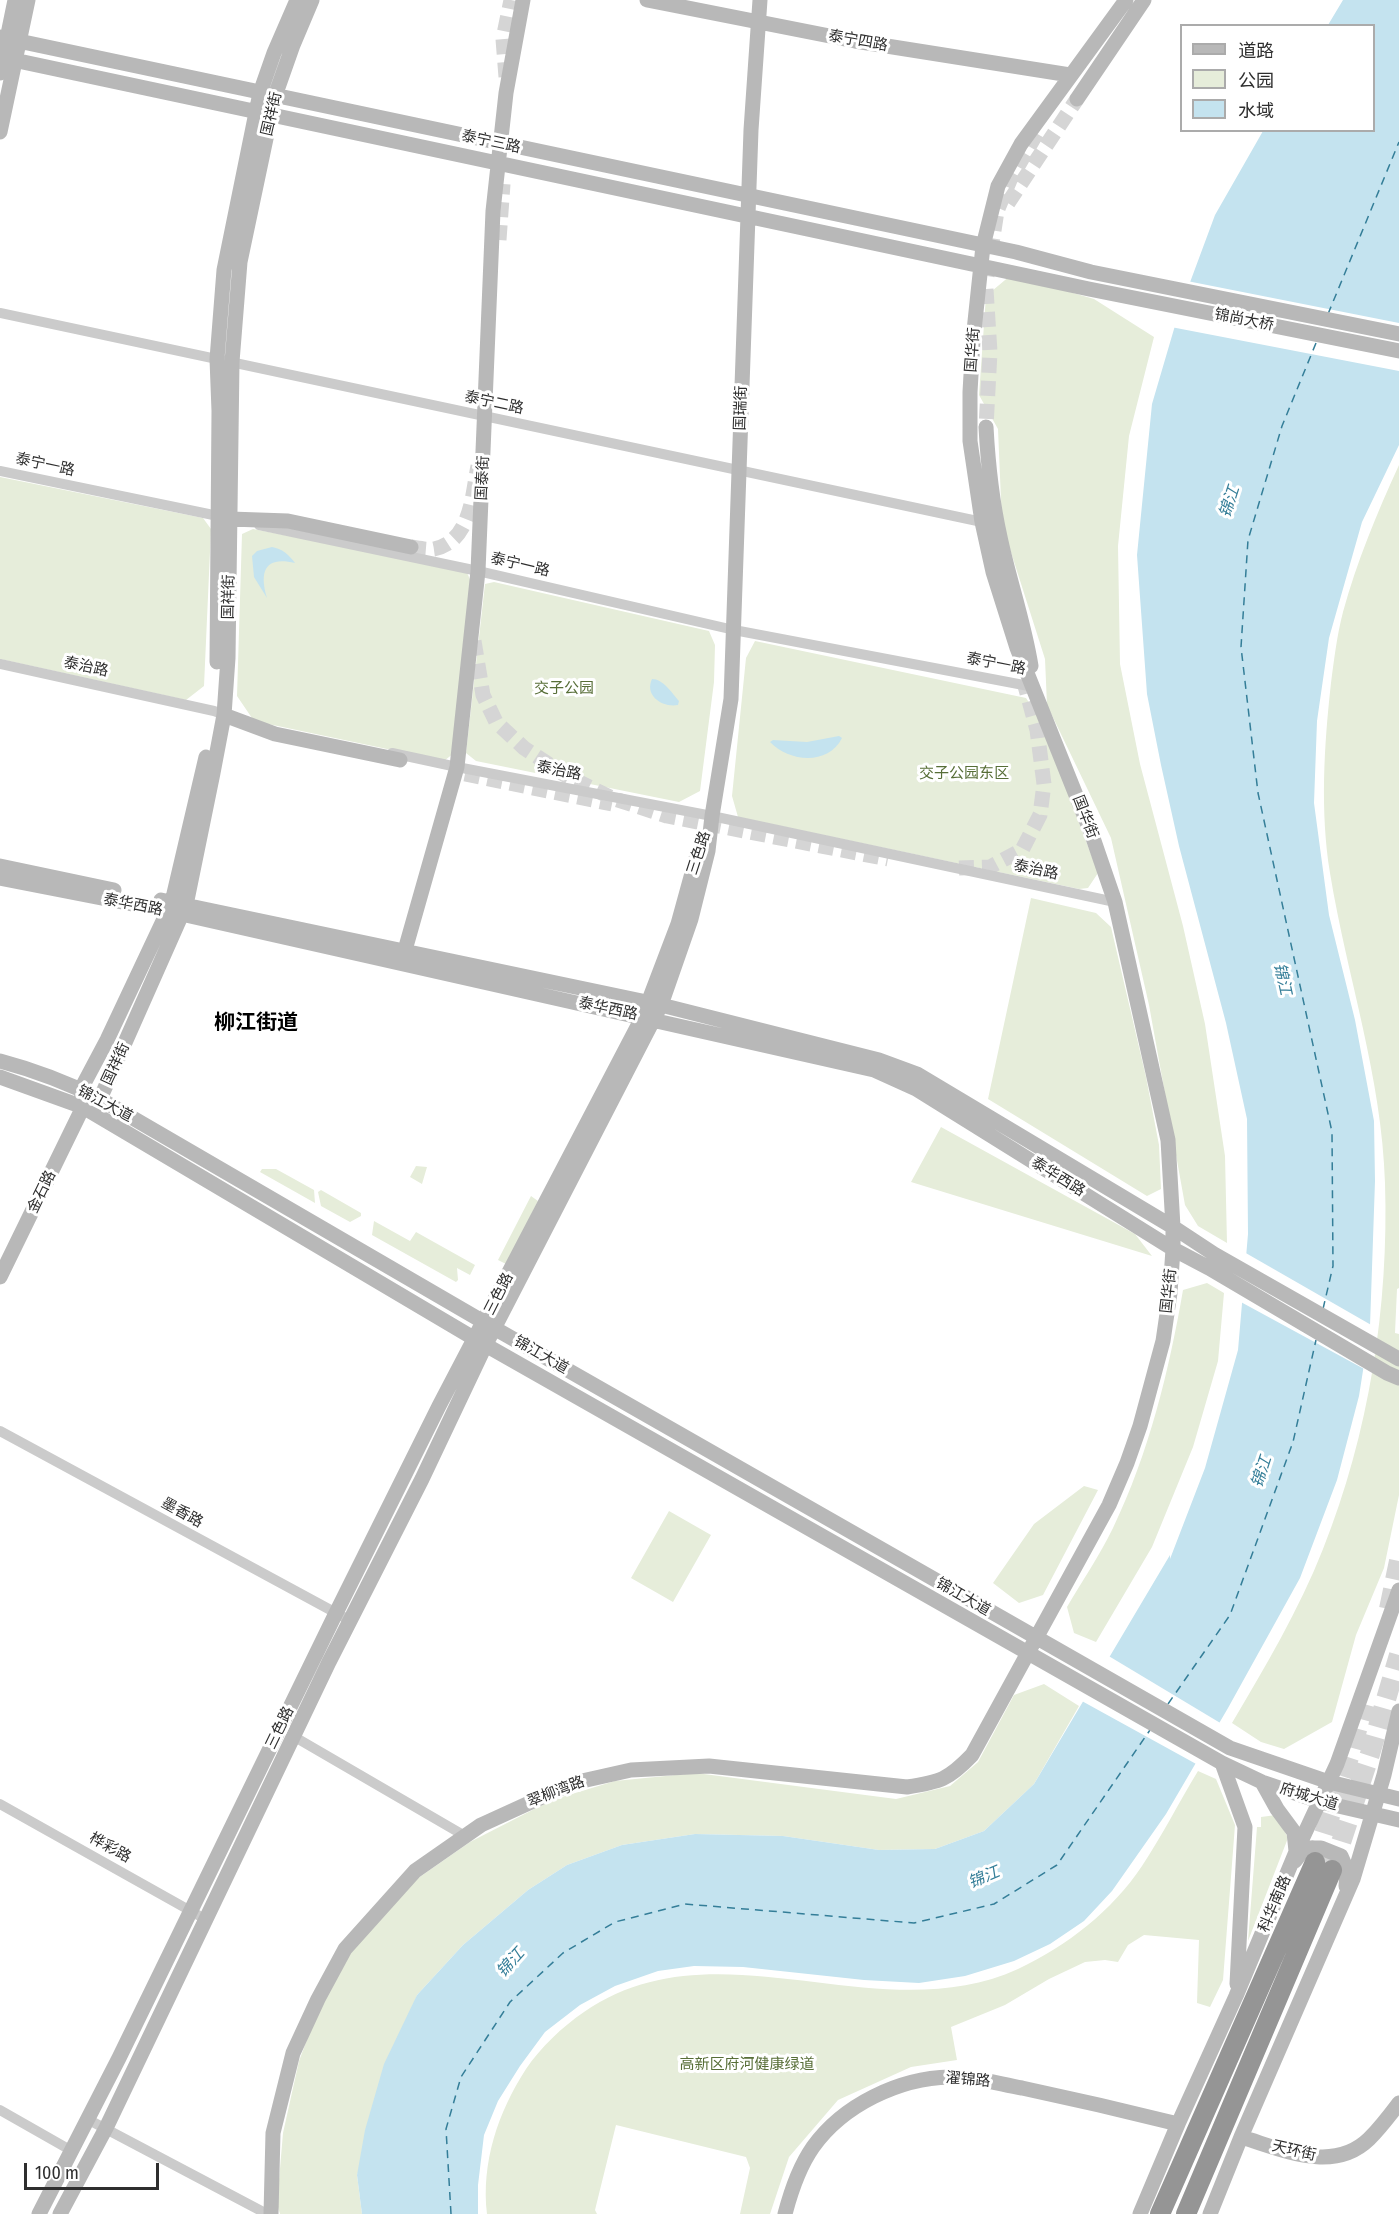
<!DOCTYPE html>
<meta charset="utf-8">
<style>
body{margin:0}
#map{position:relative;width:1399px;height:2214px;overflow:hidden;background:#fff;font-family:"Fira Sans Condensed","Noto Sans SC",sans-serif}
canvas{display:block}
.legend{position:absolute;left:1180px;top:24px;width:195px;height:108px;box-sizing:border-box;background:#fff;border:2px solid #ababab;margin:0;padding:8px 10px;list-style:none;font-size:18px;color:#2e2e2e}
.legend li{display:flex;align-items:center;gap:12px;height:30px}
.legend b{width:30px;border:2px solid #ababab}
.scale{position:absolute;left:24px;top:2163px;width:135px;height:27px;box-sizing:border-box;border:3px solid #2e2e2e;border-top:0;padding-left:8px;font-size:18px;line-height:21px;white-space:nowrap;color:#2e2e2e;-webkit-text-stroke:4px #fff;paint-order:stroke}
</style>
<div id="map">
<canvas width="1399" height="2214"></canvas>
<ul class="legend">
<li><b style="height:8px;background:#b8b8b8"></b>道路</li>
<li><b style="height:16px;background:#e6edda"></b>公园</li>
<li><b style="height:16px;background:#c4e3ef"></b>水域</li>
</ul>
<div class="scale">100 m</div>
</div>
<script>
const ctx = document.querySelector('canvas').getContext('2d');
ctx.lineJoin = 'round';
function fill(path, color) {
  ctx.fillStyle = color;
  ctx.fill(path, 'evenodd');
}
function trace(path, color, width, dash) {
  ctx.strokeStyle = color;
  ctx.lineWidth = width;
  ctx.lineCap = dash ? 'butt' : 'round';
  ctx.setLineDash(dash || []);
  ctx.stroke(path);
}
function write(font, color, halo, rows, align = 'center') {
  ctx.font = font + ' "Fira Sans Condensed","Noto Sans SC",sans-serif';
  ctx.lineWidth = 6;
  ctx.setLineDash([]);
  ctx.textBaseline = 'middle';
  ctx.strokeStyle = halo;
  ctx.fillStyle = color;
  for (const [text, x, y, turn = 0] of rows) {
    ctx.save();
    ctx.translate(x, y);
    ctx.rotate((+turn || 0) * Math.PI / 180);
    ctx.textAlign = isNaN(turn) ? turn : align;
    if (halo) ctx.strokeText(text, 0, 0);
    ctx.fillText(text, 0, 0);
    ctx.restore();
  }
}
const green = new Path2D(`
 M 1011,275 L 1094,299 L 1154,337 L 1129,436 L 1118,546 L 1120,664 L 1140,764 L 1183,926 L 1205,1024 L 1225,1156 L 1227,1243 L 1198,1226 L 1185,1205 L 1149,1005 L 1111,838 L 1047,705 L 1045,659 L 1002,524 L 998,429 L 979,395 L 986,296 Z
 M 1399,465 L 1399,1288 L 1397,1289 L 1395,1333 L 1399,1334 L 1399,1495 L 1384,1568 L 1356,1635 L 1332,1722 L 1284,1749 L 1261,1742 L 1232,1723 C 1265,1667 1299,1610 1323,1549 C 1369,1434 1389,1306 1385,1183 C 1382,1077 1347,977 1330,873 C 1320,811 1324,746 1331,683 C 1334,660 1337,635 1343,612 C 1357,561 1377,513 1399,465 Z
 M 0,477 L 203,518 L 211,529 L 204,686 L 186,700 L 0,659 Z
 M 253,529 L 466,570 L 471,582 L 454,753 L 444,761 L 254,721 L 237,696 L 242,534 Z
 M 494,582 L 709,631 L 715,645 L 714,682 L 700,791 L 679,802 L 476,761 L 466,753 L 485,584 Z
 M 755,641 L 1026,698 L 1040,719 L 1098,873 L 1088,888 L 1079,889 L 738,817 L 732,796 L 746,658 Z
 M 1031,898 L 1096,913 L 1111,927 L 1146,1077 L 1159,1145 L 1161,1189 L 1147,1196 L 988,1099 Z
 M 941,1127 L 1135,1234 L 1152,1256 L 911,1182 Z
 M 416,1166 L 427,1167 L 422,1184 L 410,1177 Z
 M 262,1169 L 276,1169 L 314,1190 L 315,1203 L 260,1172 Z
 M 321,1190 L 361,1213 L 361,1216 L 350,1222 L 321,1206 L 318,1192 Z
 M 531,1196 L 538,1201 L 506,1264 L 498,1260 Z
 M 374,1221 L 410,1241 L 416,1232 L 475,1265 L 470,1275 L 457,1268 L 458,1280 L 456,1282 L 372,1235 Z
 M 1207,1283 L 1224,1293 L 1218,1361 L 1193,1447 L 1152,1547 L 1096,1642 L 1074,1633 L 1067,1607 C 1082,1581 1100,1555 1113,1528 C 1149,1453 1169,1371 1183,1290 Z
 M 1084,1486 L 1098,1490 L 1043,1595 L 1019,1603 L 993,1583 L 1034,1524 Z
 M 669,1511 L 711,1535 L 673,1602 L 631,1578 Z
 M 1044,1684 L 1079,1706 L 1034,1784 L 984,1831 L 935,1849 L 879,1850 L 783,1836 L 695,1834 L 622,1845 L 567,1865 L 528,1890 L 463,1945 L 417,1995 L 357,2175 L 362,2214 L 280,2214 L 277,2204 L 283,2133 L 299,2061 L 317,2013 L 346,1957 L 414,1881 L 470,1842 L 552,1800 L 615,1781 L 696,1773 L 896,1799 L 950,1786 L 978,1762 L 1014,1695 Z
 M 1198,1771 L 1216,1779 L 1235,1825 L 1223,1980 L 1210,2007 L 1197,2003 L 1199,1940 L 1144,1935 L 1128,1945 L 1118,1962 L 1105,1960 L 1085,1962 L 1049,1979 L 1005,2005 L 951,2027 L 957,2060 L 911,2067 L 838,2100 L 789,2157 L 770,2214 L 740,2214 L 750,2168 L 746,2157 L 616,2125 L 595,2210 L 597,2214 L 487,2214 C 481,2163 498,2112 526,2069 C 541,2047 562,2027 584,2012 C 716,1920 878,2033 1018,1969 C 1067,1946 1112,1911 1142,1866 C 1162,1836 1179,1802 1198,1771 Z
 M 1276,1815 L 1288,1838 L 1248,1941 L 1257,1827 L 1261,1827 L 1261,1817 Z`);
const water = new Path2D(`
 M 1343,0 L 1399,0 L 1399,445 L 1362,522 L 1329,638 L 1317,721 L 1314,803 L 1329,915 L 1355,1020 L 1374,1121 L 1375,1181 L 1370,1326 L 1359,1396 L 1337,1480 L 1300,1578 L 1228,1708 L 1166,1814 L 1112,1891 L 1084,1921 L 1050,1944 L 1014,1961 L 965,1976 L 919,1983 L 864,1980 L 743,1967 L 694,1966 L 658,1971 L 615,1986 L 580,2005 L 545,2032 L 520,2066 L 498,2101 L 484,2135 L 478,2185 L 478,2214 L 362,2214 L 357,2175 L 365,2130 L 384,2064 L 417,1995 L 463,1945 L 528,1890 L 567,1865 L 622,1845 L 695,1834 L 783,1836 L 879,1850 L 935,1849 L 984,1831 L 1034,1784 L 1170,1555 L 1170,1559 L 1205,1468 L 1238,1350 L 1248,1234 L 1247,1119 L 1226,1023 L 1179,846 L 1161,765 L 1147,694 L 1137,555 L 1152,404 L 1179,312 L 1215,215 L 1263,131 L 1374,130 L 1374,26 L 1328,25 Z
 M 272,547 C 283,549 289,555 295,563 C 265,556 259,571 267,598 L 254,577 L 252,556 L 257,551 Z
 M 652,679 C 663,679 672,693 679,701 L 678,705 C 663,708 644,696 652,679 Z
 M 839,736 L 842,738 C 828,766 789,762 770,742 L 773,740 L 807,742 Z`);
const pier = new Path2D(`
 M 1187,281 L 1399,323 L 1399,371 L 1171,327 Z
 M 1244,1252 L 1373,1326 L 1366,1370 L 1239,1301 Z
 M 1107,1655 L 1222,1724 L 1198,1765 L 1080,1700 Z`);
const ferry = new Path2D(`
 M 1328,314 L 1399,142
 M 1316,343 L 1282,426 L 1248,540 L 1241,647 L 1258,793 L 1332,1132 L 1333,1266 L 1323,1309
 M 1168,1704 L 1230,1615 L 1293,1442 L 1316,1340
 M 451,2214 L 446,2129 L 461,2077 L 510,2002 L 563,1953 L 615,1922 L 685,1904 L 914,1923 L 994,1904 L 1057,1865 L 1150,1730`);
const secondaryTunnel = new Path2D(`
 M 506,77 L 503,39 L 511,0
 M 1008,203 L 1077,99
 M 499,240 L 503,184
 M 987,276 L 997,211 L 1010,180 L 1038,131
 M 986,289 L 990,352 L 986,427
 M 411,547 C 418,548 427,550 434,549 C 471,541 472,496 478,466
 M 474,641 L 483,695 L 496,722 L 524,748 L 565,775 L 612,798 L 667,816 L 888,859
 M 465,774 L 612,804
 M 959,868 L 990,867 L 1022,850 L 1040,815 L 1044,784 L 1037,730 L 1022,675`);
const highwayTunnel = new Path2D(`
 M 1389,1609 L 1399,1561
 M 1315,1862 L 1352,1748 L 1364,1704
 M 1332,1870 L 1370,1754 L 1399,1655`);
const street = new Path2D(`
 M 0,313 L 982,522
 M 0,471 L 223,517
 M 259,525 L 478,571 L 734,630 L 1034,687
 M 0,664 L 214,711 L 230,717
 M 392,753 L 457,767 L 712,816 L 1115,902
 M 0,1431 L 349,1620
 M 293,1736 L 465,1836
 M 0,1804 L 205,1919
 M 0,2110 L 72,2151
 M 89,2120 L 267,2214`);
const secondary = new Path2D(`
 M 647,0 L 855,41 L 1070,75
 M 0,37 L 1016,252 L 1091,272 L 1399,334
 M 0,57 L 1089,289 L 1399,351
 M 0,73 L 15,0
 M 1077,99 L 1144,0
 M 0,132 L 28,0
 M 986,427 C 988,464 992,501 1000,537 C 1009,580 1024,622 1031,666
 M 230,519 L 288,521 L 411,547
 M 217,662 L 219,411 L 217,359 L 224,270 L 260,93 L 274,53 L 297,0
 M 224,715 L 275,734 L 400,760
 M 0,866 L 114,890
 M 0,878 L 168,911 L 874,1070 L 916,1089 L 1173,1249 L 1209,1268 L 1387,1373 L 1399,1378
 M 161,900 L 661,1005 L 879,1060 L 917,1074 L 1173,1227 L 1214,1254 L 1399,1359
 M 405,950 L 457,767 L 478,571 L 493,211 L 506,93 L 523,0
 M 0,1061 C 34,1070 68,1083 100,1099 L 494,1328 L 1230,1748 L 1329,1782 L 1399,1799
 M 0,1077 L 83,1107 L 475,1339 L 1222,1763 L 1262,1782 L 1321,1802 L 1399,1820
 M 82,1098 L 81,1089 L 107,1040 L 172,902 L 206,757
 M 91,1103 L 100,1099 L 186,905 L 213,773 L 224,715 L 228,658 L 232,362 L 240,262 L 275,96 L 293,45 L 312,0
 M 0,1277 L 83,1107
 M 1222,1763 L 1245,1827 L 1237,1984
 M 1262,1782 L 1277,1809 L 1294,1832 L 1296,1851
 M 1295,1861 L 1305,1848 L 1321,1848 L 1341,1856 L 1347,1870 L 1346,1886
 M 1241,2137 C 1282,2149 1333,2174 1369,2139 C 1380,2128 1390,2115 1399,2103
 M 39,2214 L 119,2058 L 336,1613 L 439,1406 L 643,1016 L 678,924 L 697,855
 M 60,2214 L 106,2128 L 329,1662 L 422,1479 L 486,1344 L 661,1005 L 691,919 L 708,851 L 712,816 L 731,699 L 751,130 L 760,0
 M 271,2214 L 273,2133 L 293,2053 L 318,1999 L 345,1949 L 415,1871 L 481,1825 L 573,1783 L 631,1770 L 709,1766 L 907,1787 C 940,1782 948,1780 972,1755 L 1109,1505 L 1127,1463 L 1140,1426 L 1163,1341 L 1170,1293 L 1173,1249 L 1173,1227 L 1168,1140 L 1115,902 L 1092,835 L 1017,648 L 993,572 L 982,522 L 970,441 L 970,392 L 973,340 L 983,246 L 998,186 L 1021,144 L 1126,0
 M 785,2214 C 791,2191 799,2167 813,2147 C 843,2105 899,2078 950,2077 C 974,2076 999,2084 1022,2088 C 1074,2099 1126,2111 1178,2124
 M 1140,2214 L 1178,2124 L 1236,1996 L 1296,1852 L 1337,1764 L 1399,1590
 M 1210,2214 L 1241,2137 L 1353,1879 L 1384,1775 L 1399,1711`);
const highway = new Path2D(`
 M 1160,2214 L 1315,1862
 M 1186,2214 L 1332,1870`);
const streetNames = [
 ["泰宁四路",858,41,10],
 ["国祥街",272,114,-77],
 ["泰宁三路",491,142,12],
 ["锦尚大桥",1244,320,11],
 ["国华街",973,350,-86],
 ["泰宁二路",494,403,12],
 ["国瑞街",741,408,-88],
 ["泰宁一路",45,465,12],
 ["国泰街",483,478,-87],
 ["泰宁一路",520,565,13],
 ["国祥街",229,597,-89],
 ["泰宁一路",996,664,11],
 ["泰治路",86,667,12],
 ["泰治路",559,771,11],
 ["国华街",1085,817,69],
 ["三色路",699,853,-72],
 ["泰治路",1036,870,12],
 ["泰华西路",133,905,11],
 ["泰华西路",608,1009,12],
 ["国祥街",116,1064,-65],
 ["锦江大道",105,1104,28],
 ["泰华西路",1058,1177,32],
 ["金石路",42,1192,-64],
 ["国华街",1169,1291,-84],
 ["三色路",499,1294,-63],
 ["锦江大道",541,1355,30],
 ["墨香路",182,1513,29],
 ["锦江大道",963,1597,30],
 ["三色路",280,1728,-64],
 ["翠柳湾路",556,1792,-21],
 ["府城大道",1309,1797,17],
 ["桦彩路",110,1848,29],
 ["科华南路",1275,1904,-67],
 ["濯锦路",968,2080,5],
 ["天环街",1294,2151,13]
];
const parkNames = [
 ["交子公园",564,689],
 ["交子公园东区",964,774],
 ["高新区府河健康绿道",747,2065]
];
const waterNames = [
 ["锦江",1230,502,-72],
 ["锦江",1282,979,78],
 ["锦江",1262,1472,-72],
 ["锦江",984,1878,-23],
 ["锦江",511,1963,-48]
];
const districtNames = [
 ["柳江街道",256,1023]
];
fill(green, '#e6edda');
fill(water, '#c4e3ef');
fill(pier, '#fff');
trace(ferry, '#347e98', 1.5, [8, 6]);
trace(secondaryTunnel, '#d5d5d5', 15, [15, 8]);
trace(highwayTunnel, '#d5d5d5', 20, [20, 10]);
trace(street, '#cbcbcb', 10);
trace(secondary, '#b8b8b8', 15);
trace(highway, '#959595', 20);
write('15px', '#2e2e2e', '#fff', streetNames);
write('15px', '#576e37', '#fff', parkNames);
write('italic 16px', '#347e98', '#fff', waterNames);
write('bold 21px', '#000', '#fff', districtNames);
</script>
